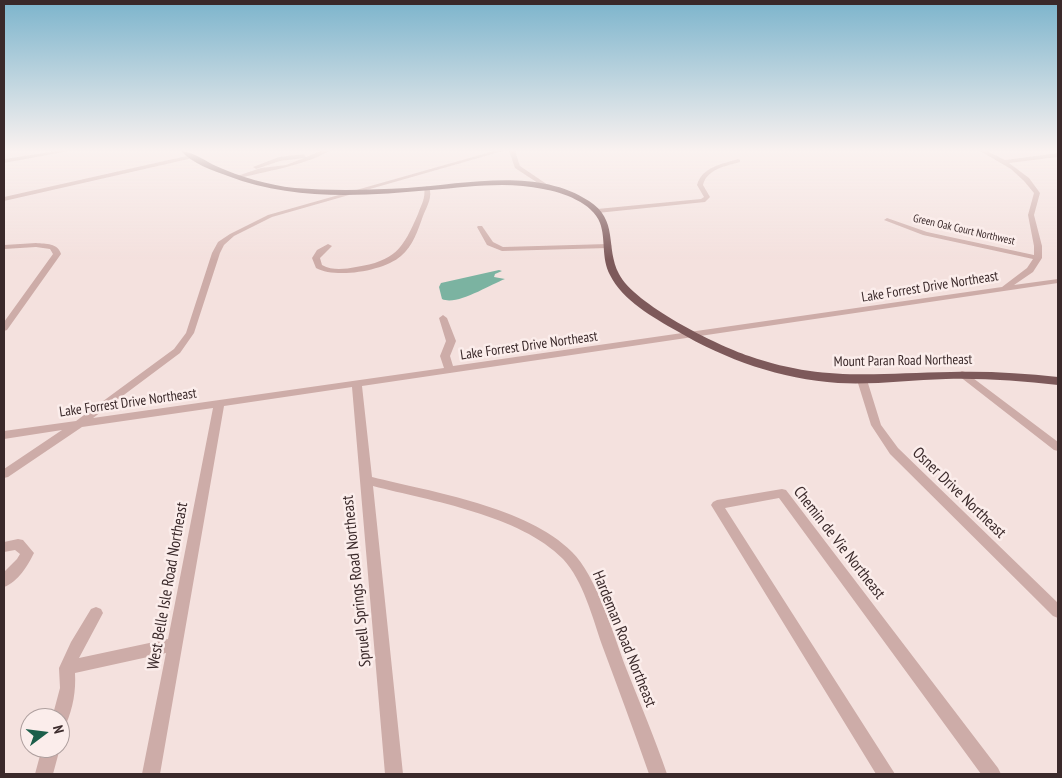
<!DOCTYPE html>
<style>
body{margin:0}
#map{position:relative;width:1062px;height:778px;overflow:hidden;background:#f4e1de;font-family:"PT Sans Narrow",sans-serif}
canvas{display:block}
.frame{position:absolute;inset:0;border:5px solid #3a292a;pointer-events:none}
.north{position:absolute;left:20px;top:708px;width:50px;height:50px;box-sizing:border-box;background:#fbedeb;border:1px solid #ae9f9e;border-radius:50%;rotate:75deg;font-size:14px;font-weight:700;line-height:20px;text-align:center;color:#3a292a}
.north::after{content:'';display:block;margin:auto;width:18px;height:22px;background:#1b5e4a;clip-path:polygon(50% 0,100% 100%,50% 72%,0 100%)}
</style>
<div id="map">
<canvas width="1062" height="778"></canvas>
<div class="frame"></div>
<div class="north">N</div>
</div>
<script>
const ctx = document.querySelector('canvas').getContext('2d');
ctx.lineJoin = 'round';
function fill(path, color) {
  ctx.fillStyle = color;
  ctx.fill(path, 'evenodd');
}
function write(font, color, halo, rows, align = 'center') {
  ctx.font = font + ' "PT Sans Narrow",sans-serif';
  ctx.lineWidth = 5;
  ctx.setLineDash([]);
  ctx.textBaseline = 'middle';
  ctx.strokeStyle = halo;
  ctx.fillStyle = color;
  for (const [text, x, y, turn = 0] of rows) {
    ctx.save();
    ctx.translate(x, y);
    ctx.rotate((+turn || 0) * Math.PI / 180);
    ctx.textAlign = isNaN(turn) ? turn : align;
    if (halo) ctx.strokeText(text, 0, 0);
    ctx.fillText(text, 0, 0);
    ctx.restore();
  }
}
const water = new Path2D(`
 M 499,270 L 502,271 L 495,274 L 494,277 L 505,279 C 489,285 457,306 442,299 L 439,287 L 441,283 Z`);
const minor = new Path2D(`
 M 57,151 L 69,151 L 4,163 L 4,159 Z
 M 321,151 L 329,151 C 304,166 265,171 237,179 L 234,177 L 261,168 L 286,165 L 304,158 L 280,161 L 256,169 L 253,167 L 279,157 L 304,154 L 306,157 Z
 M 494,151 L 503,151 L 272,217 L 234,236 L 224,245 L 220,253 L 194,333 L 180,353 L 93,418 L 444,368 L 440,356 L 446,341 L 439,318 L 443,315 L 447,318 L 456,341 L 450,356 L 453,366 L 1002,287 L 1027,268 L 1033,259 L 923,235 L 884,220 L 887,218 L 927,232 L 1034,255 L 1034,246 L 1028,215 L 1034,193 L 1024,181 L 1011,169 L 980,151 L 987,151 L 1005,160 L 1058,153 L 1058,157 L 1009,163 L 1029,178 L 1040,193 L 1034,215 L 1042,246 L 1042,258 L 1033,272 L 1014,285 L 1058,279 L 1058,283 L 362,386 L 372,477 C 432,492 528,507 572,552 C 596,575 614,636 626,668 C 640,703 655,739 667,774 L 649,774 C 634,731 618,688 602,645 C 593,619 583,580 563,559 C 520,515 431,501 373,486 L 403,774 L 385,774 L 352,387 L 224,406 L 160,774 L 142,774 L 166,653 L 75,673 C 76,691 73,708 66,724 L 60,726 L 60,718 L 52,718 L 60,688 L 59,668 L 71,642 L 91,609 L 96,607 L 101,609 L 103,613 L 79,658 L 168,639 L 213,408 L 82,427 L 8,477 L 4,478 L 4,469 L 62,430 L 4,439 L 4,431 L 76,421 L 174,349 L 186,333 L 212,253 L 218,242 L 230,234 L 268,215 Z
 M 509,151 L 515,151 L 520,166 L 551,187 L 551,189 L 547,189 L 515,168 Z
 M 191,155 L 194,157 L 193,158 L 4,201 L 4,197 Z
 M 738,159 L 740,160 L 740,162 C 726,166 707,169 703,185 L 710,197 L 705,202 L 597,213 L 594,211 L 597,209 L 701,199 L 704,197 L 697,185 C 702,167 722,164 738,159 Z
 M 427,186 L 429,187 C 433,197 427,206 423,216 C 418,230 413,246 401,256 C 384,271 336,279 316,268 L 312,258 L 317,250 L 328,244 L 332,246 L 320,258 L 322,265 C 333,271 345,269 356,267 C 395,261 403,249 418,214 C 421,205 426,198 424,188 Z
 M 478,226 L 482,226 L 493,242 L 503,247 L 608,244 L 612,246 L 608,248 L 502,251 L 487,245 L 477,227 Z
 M 36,243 C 46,244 58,243 61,254 L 7,330 L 4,331 L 4,322 L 53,254 L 50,249 L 36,247 L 4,249 L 4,245 Z
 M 962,371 L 965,372 L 1058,442 L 1058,451 L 1054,450 L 959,376 L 957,374 Z
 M 862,377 L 867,380 L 881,425 L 898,448 L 1058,603 L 1058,618 L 1053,616 L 890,454 L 871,425 L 857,380 Z
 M 782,489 L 786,490 L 998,768 L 1001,774 L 981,774 L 779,498 L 725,508 L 895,774 L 876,774 L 711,505 L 713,502 L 717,500 Z
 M 18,539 L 23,540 L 34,553 C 28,565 18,582 4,587 L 4,572 L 17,559 L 20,554 L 15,550 L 4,552 L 4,542 Z
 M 42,748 L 60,748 L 53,774 L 35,774 Z`);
const major = new Path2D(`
 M 181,151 C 192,151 205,161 216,166 C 241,177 267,185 295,188 C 332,191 370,190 407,188 C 465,184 537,167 589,201 C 619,220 605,247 619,274 C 634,304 716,345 749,356 C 823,382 876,373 951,372 C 987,371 1022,373 1058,377 L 1058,385 C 1021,381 984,378 946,379 C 910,380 874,385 838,383 C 781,379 726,360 677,331 C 654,318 622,300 610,275 C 601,258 606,239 600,223 C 593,203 562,192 543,189 C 507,181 468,187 431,190 C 364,196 292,201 228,176 C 212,170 193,164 181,151 Z`);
const farStreetnames = [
 ["Green Oak Court Northwest",964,230,13]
];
const streetNames = [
 ["Lake Forrest Drive Northeast",930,287,-9],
 ["Lake Forrest Drive Northeast",529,346,-8],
 ["Mount Paran Road Northeast",903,361,-1],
 ["Lake Forrest Drive Northeast",128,403,-8]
];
const nearStreetnames = [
 ["Osner Drive Northeast",959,493,44],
 ["Chemin de Vie Northeast",839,543,52],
 ["Spruell Springs Road Northeast",357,581,-96],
 ["West Belle Isle Road Northeast",168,586,-80],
 ["Hardeman Road Northeast",624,639,68]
];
fill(water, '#7bb3a1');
fill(minor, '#cdaca8');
fill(major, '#7d595a');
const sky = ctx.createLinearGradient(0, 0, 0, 260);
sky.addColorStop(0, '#7cb4cc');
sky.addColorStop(0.58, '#faf2f0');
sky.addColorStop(1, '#faf2f000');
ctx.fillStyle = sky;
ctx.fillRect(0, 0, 1062, 260);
write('11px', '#3a292a', '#fbedeb', farStreetnames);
write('14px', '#3a292a', '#fbedeb', streetNames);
write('16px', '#3a292a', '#fbedeb', nearStreetnames);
</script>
